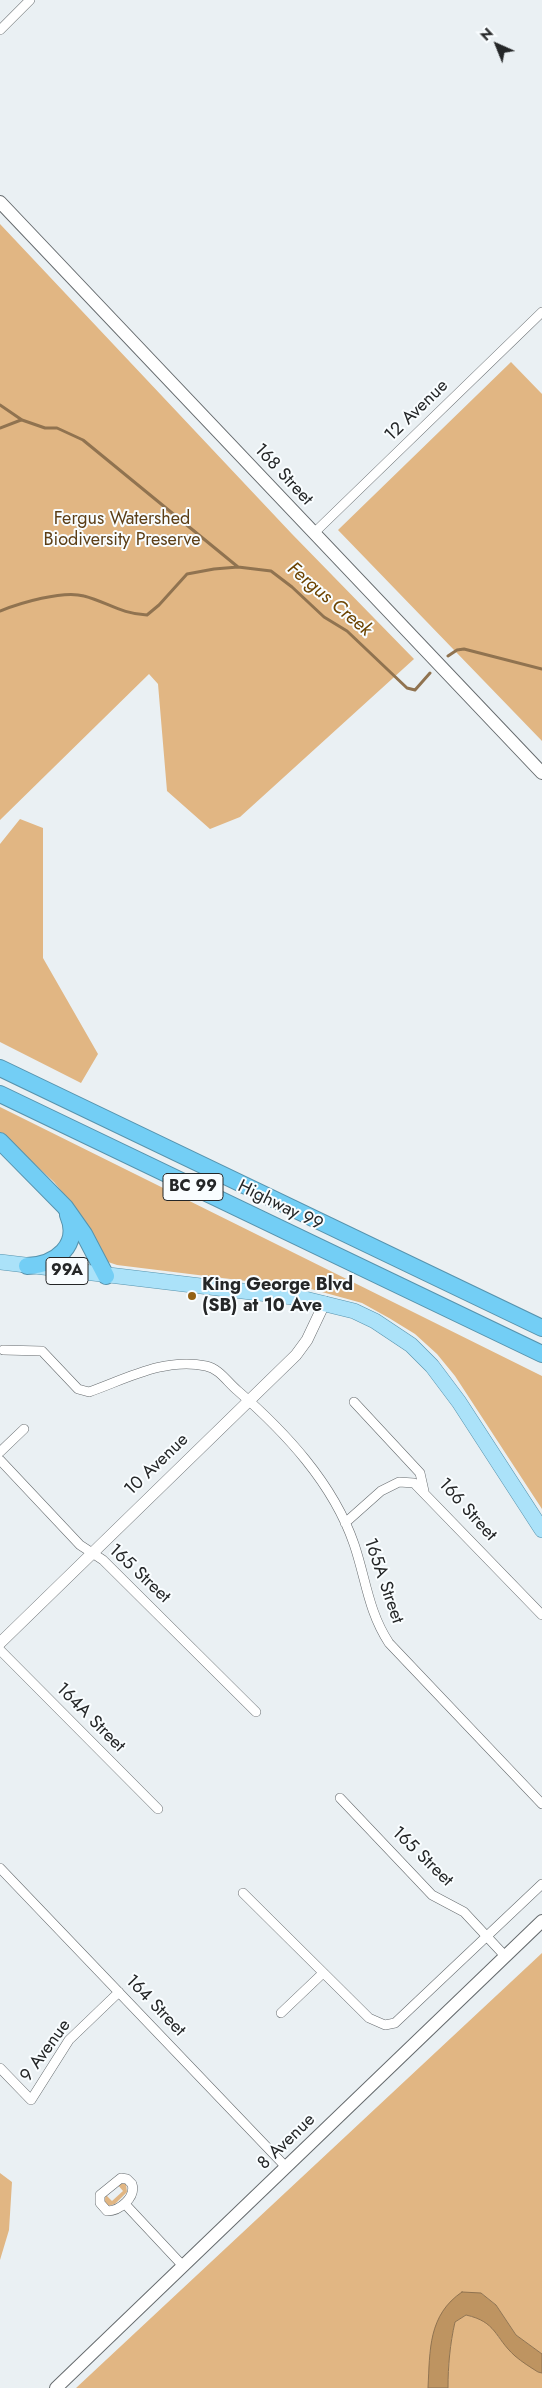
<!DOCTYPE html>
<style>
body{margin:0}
#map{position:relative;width:542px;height:2388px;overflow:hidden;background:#eaf0f3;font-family:Jost,sans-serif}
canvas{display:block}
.north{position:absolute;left:472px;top:20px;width:50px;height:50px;-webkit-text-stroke:4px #f9fdff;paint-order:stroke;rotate:316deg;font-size:14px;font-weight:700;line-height:20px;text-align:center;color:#242627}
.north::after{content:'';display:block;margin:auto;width:18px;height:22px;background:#242627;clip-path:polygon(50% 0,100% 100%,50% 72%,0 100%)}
</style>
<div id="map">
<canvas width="542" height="2388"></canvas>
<div class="north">N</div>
</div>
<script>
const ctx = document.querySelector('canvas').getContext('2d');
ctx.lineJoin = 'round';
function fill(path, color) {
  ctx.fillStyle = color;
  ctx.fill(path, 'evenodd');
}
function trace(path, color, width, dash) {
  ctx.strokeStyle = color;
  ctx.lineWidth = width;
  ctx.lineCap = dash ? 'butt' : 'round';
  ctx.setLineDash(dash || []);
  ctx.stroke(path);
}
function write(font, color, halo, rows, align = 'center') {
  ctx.font = font + ' Jost,sans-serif';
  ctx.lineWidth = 4;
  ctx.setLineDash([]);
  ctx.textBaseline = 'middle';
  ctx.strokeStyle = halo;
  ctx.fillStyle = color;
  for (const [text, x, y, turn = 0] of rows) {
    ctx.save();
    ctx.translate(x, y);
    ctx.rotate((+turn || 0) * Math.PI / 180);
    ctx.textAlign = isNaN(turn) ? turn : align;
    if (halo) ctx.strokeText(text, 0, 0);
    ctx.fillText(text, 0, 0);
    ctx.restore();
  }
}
const green = new Path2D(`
 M 0,224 L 292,534 L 414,659 L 240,817 L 210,829 L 167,791 L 158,684 L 149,674 L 0,820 Z
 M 511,362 L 542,394 L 542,741 L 338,530 Z
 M 20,819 L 43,828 L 43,958 L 98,1054 L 81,1083 L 0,1042 L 0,844 Z
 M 0,1107 L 542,1376 L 542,1509 L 455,1376 L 437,1354 L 415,1334 L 389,1318 L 362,1303 L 311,1289 L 117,1265 L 108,1262 L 77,1210 L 54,1182 L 0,1132 Z
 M 542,1953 L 542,2354 L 516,2335 L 496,2305 L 481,2293 L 430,2350 L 428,2388 L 76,2388 Z
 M 0,2173 L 12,2182 L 9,2230 L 0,2260 Z
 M 119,2183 L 126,2184 L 127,2192 L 115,2204 L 108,2206 L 104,2202 L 106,2195 L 112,2201 L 123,2191 L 117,2184 Z
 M 466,2315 L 481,2319 L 491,2326 L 500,2339 L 538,2372 L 542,2373 L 542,2388 L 448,2388 C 448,2366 450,2344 455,2322 Z`);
const water = new Path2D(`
 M 462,2292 L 481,2293 L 496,2305 L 516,2335 L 542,2354 L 542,2373 L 538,2372 C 530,2367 522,2362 515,2356 C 494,2337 497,2322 466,2315 L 455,2322 C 450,2344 448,2366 448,2388 L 428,2388 C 430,2350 428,2315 462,2292 Z`);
const stream = new Path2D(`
 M 0,405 L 22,420 L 45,428 L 57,428 L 83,440 L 238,567
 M 0,428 L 21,420
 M 0,611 C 20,603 63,590 84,596 C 107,602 121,614 147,615 L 159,605 L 187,574 L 214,569 L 238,567 L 271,571 L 292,587 L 324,617 L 347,631 L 407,688 L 415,690 L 430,673
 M 448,656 L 457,650 L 464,649 L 542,669`);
const minor = new Path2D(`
 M 0,30 L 30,0
 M 314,533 L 542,312
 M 3,1350 L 42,1351 L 78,1389 L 89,1392 C 126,1379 165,1357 206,1366 C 220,1369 227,1382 238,1391 C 285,1432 333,1483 354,1544 C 366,1579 368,1611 389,1643 L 542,1804
 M 354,1402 L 420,1473 L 424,1491
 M 0,1452 L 24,1429
 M 0,1460 L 80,1545 L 103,1560 L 256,1712
 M 345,1523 L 381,1491 L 399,1482 L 414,1483 L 542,1615
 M 0,1650 L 158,1809
 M 340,1798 L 432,1895 L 464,1912 L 505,1956
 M 0,1868 L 286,2167
 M 243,1893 L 369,2018 L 385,2025 L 395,2023 L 542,1884
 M 281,2013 L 322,1974
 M 0,2068 L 31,2100 L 69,2040 L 119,1992
 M 121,2178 L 127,2179 L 132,2184 C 136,2197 120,2211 107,2211 L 100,2203 L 100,2195 Z
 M 125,2204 L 183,2266`);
const tertiary = new Path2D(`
 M 0,1643 L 296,1355 L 307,1340 L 325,1302`);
const secondary = new Path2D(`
 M 0,202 L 542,773
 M 56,2388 L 542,1921`);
const primary = new Path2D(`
 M 0,1262 L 301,1298 L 354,1311 L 375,1321 L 411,1345 L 432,1366 L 459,1402 L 542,1530`);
const motorway = new Path2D(`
 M 0,1068 L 542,1328
 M 0,1094 L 542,1354
 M 0,1141 L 65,1207 L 84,1234 L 106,1276
 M 27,1266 C 56,1265 81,1245 68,1215`);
const markers = [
 [192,1296,5,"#946114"]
];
const shields = [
 [193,1187,60],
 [67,1271,42]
];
const shieldNames = [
 ["BC 99",193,1187],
 ["99A",67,1271]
];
const streetNames = [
 ["12 Avenue",417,411,-44],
 ["168 Street",283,475,47],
 ["Highway 99",280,1206,26],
 ["10 Avenue",157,1465,-44],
 ["166 Street",467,1510,48],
 ["165 Street",139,1574,43],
 ["165A Street",383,1581,71],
 ["164A Street",90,1718,45],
 ["165 Street",422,1857,44],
 ["164 Street",155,2006,46],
 ["9 Avenue",46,2051,-54],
 ["8 Avenue",287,2142,-44]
];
const parkNames = [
 ["Fergus Watershed",122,520],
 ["Biodiversity Preserve",122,541]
];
const poiNames = [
 ["King George Blvd",202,1286],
 ["(SB) at 10 Ave",202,1307]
];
const waterNames = [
 ["Fergus Creek",329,600,40]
];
fill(green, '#e1b683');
fill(water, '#be9461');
trace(water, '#907350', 1);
trace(stream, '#907350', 3);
trace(minor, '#666b6e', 10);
trace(tertiary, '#666b6e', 12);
trace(secondary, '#666b6e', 14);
trace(primary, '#5793ad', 16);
trace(motorway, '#5793ad', 18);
trace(minor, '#fff', 9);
trace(tertiary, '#fff', 11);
trace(secondary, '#fff', 12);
trace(primary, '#abe2f9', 15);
trace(motorway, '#73cef5', 16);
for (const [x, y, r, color] of markers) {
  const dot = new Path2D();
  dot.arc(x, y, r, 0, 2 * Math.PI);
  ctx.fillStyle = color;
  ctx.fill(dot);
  trace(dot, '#f9fdff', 2);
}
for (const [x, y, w] of shields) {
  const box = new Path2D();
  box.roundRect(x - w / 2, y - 13.5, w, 27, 4);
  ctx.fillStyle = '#f9fdff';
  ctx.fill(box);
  trace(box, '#242627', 1);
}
write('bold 16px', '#242627', null, shieldNames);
write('18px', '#242627', '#f9fdff', streetNames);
write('18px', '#5c3e16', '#f9fdff', parkNames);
write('bold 18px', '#242627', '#f9fdff', poiNames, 'left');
write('italic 19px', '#6c4300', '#f9fdff', waterNames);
</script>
